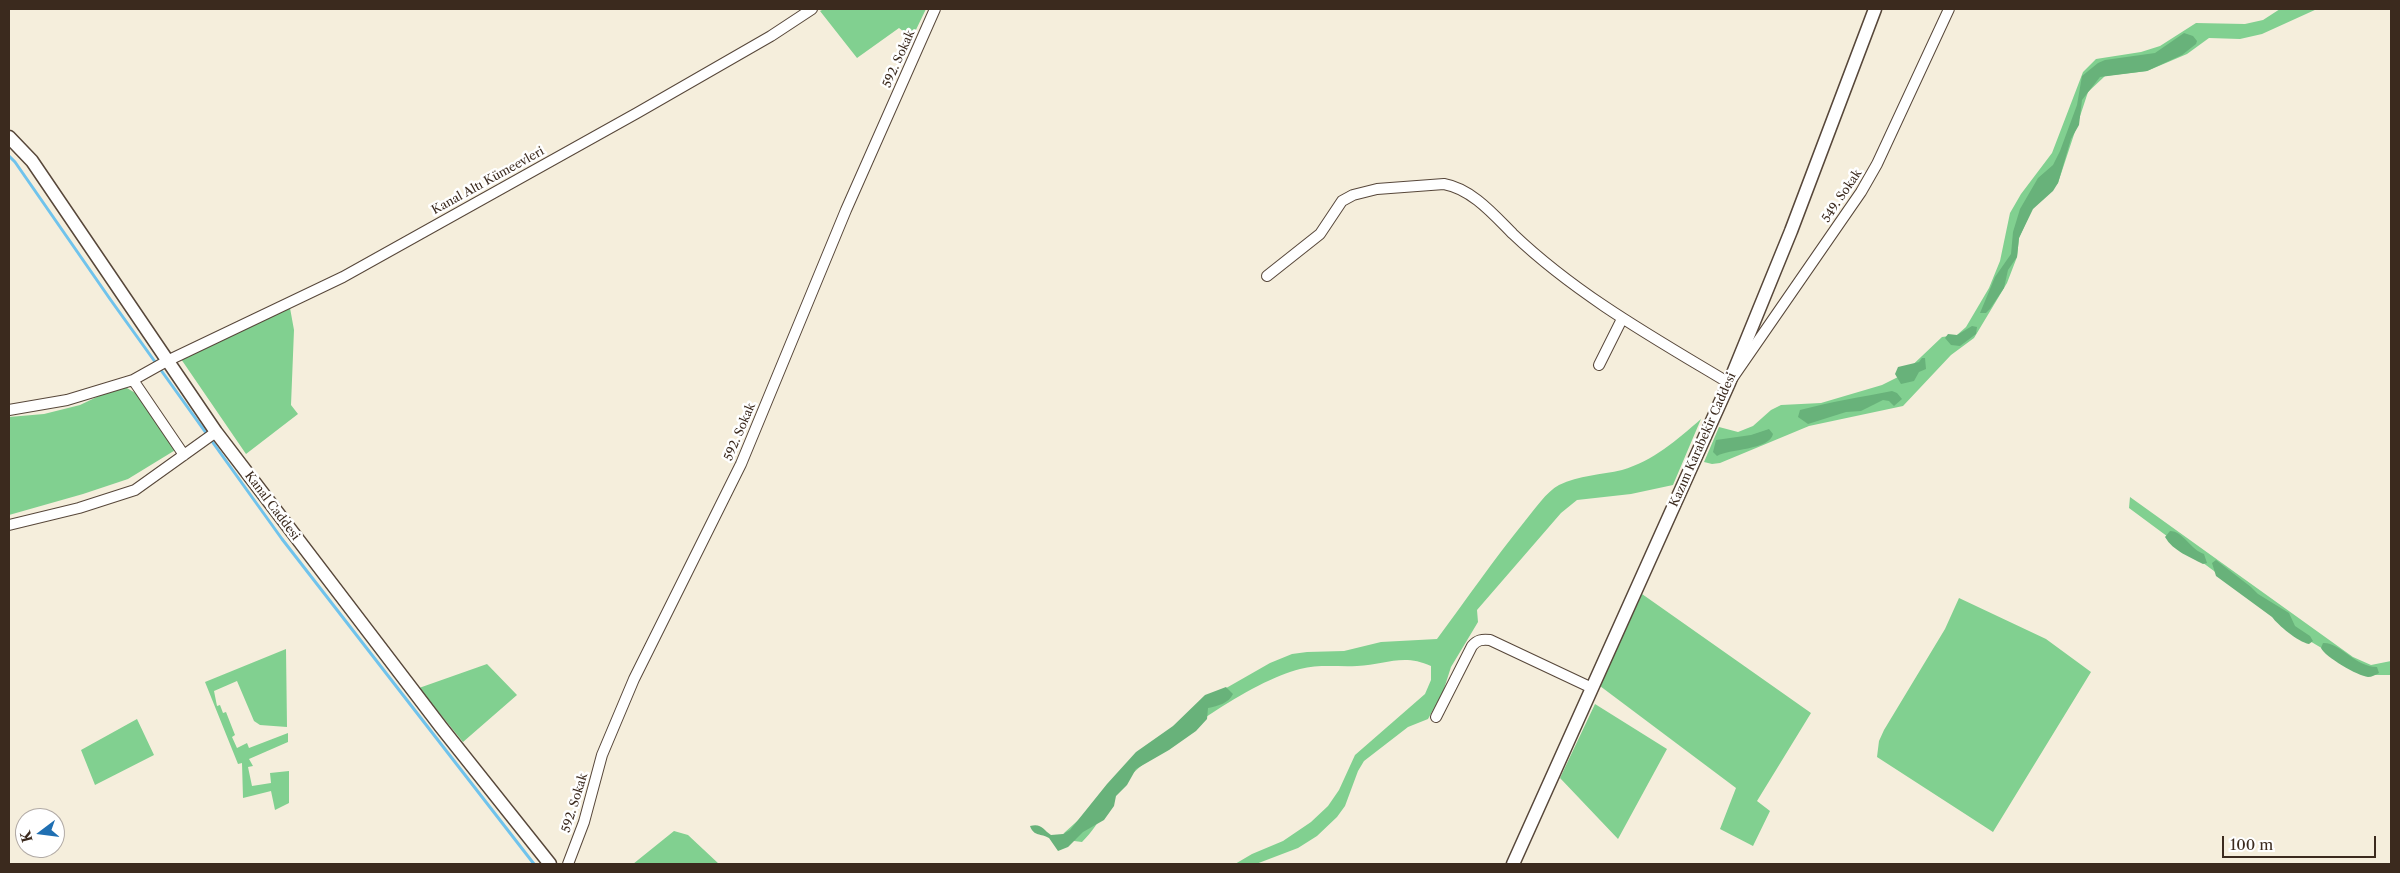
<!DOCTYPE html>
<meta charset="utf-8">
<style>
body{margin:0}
#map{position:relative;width:2400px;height:873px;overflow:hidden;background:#f5eedc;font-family:"Libre Caslon Text",serif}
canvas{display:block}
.frame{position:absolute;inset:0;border:10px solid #3b2a1e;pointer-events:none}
.north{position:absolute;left:15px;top:808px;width:50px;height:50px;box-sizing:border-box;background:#fff;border:1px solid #b1aaa5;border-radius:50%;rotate:255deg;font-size:14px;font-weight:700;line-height:20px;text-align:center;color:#3b2a1e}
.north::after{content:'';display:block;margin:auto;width:18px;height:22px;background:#1f6fb2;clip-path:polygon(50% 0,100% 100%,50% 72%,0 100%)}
.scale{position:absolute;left:2222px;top:836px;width:154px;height:22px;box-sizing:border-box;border:2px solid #3b2a1e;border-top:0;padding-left:6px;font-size:15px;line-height:18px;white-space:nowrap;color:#3b2a1e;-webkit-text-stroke:4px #fff;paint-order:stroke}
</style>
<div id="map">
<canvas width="2400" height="873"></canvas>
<div class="frame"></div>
<div class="north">K</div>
<div class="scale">100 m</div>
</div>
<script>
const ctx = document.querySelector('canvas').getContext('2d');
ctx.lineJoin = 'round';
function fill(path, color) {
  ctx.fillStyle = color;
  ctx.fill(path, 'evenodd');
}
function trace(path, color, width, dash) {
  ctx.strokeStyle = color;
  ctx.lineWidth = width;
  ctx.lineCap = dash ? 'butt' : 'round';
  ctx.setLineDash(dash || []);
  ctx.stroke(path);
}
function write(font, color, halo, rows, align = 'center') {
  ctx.font = font + ' "Libre Caslon Text",serif';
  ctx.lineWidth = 5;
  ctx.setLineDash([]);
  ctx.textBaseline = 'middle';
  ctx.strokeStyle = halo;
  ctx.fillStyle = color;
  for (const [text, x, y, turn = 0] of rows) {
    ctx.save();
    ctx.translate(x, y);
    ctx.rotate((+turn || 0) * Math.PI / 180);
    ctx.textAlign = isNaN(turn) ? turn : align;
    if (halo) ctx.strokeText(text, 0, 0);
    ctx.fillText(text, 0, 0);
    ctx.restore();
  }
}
const green = new Path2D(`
 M 824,9 L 926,9 L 912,38 L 899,28 L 857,58 L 820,11 Z
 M 2280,9 L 2317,9 L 2262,34 L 2240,39 L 2209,38 L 2187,54 L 2147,71 L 2105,76 L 2088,92 L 2058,183 L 2032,209 L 2019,238 L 2017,257 L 2007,283 L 1974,338 L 1951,355 L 1903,406 L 1809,426 L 1720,463 L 1712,464 L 1704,462 L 1719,427 L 1738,432 L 1753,426 L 1771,410 L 1781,405 L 1821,403 L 1882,385 L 1902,375 L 1942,337 L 1957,335 L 1966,327 L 1989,288 L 2000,261 L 2010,213 L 2021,194 L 2052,153 L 2083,72 L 2096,59 L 2141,52 L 2160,46 L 2196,23 L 2245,24 L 2263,20 Z
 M 290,308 L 294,330 L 291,405 L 298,414 L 246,454 L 181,359 Z
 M 122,385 L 137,394 L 177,449 L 128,479 L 83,494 L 9,515 L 9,417 L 44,414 L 80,405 Z
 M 1701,419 L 1673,485 L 1631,494 L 1577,500 L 1561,513 L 1477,610 L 1478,622 L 1451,667 L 1443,692 L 1428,719 L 1408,727 L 1364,761 L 1358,771 L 1345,806 L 1337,817 L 1317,836 L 1298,848 L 1256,864 L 1235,864 L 1252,854 L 1283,841 L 1311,822 L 1328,806 L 1339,790 L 1355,755 L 1425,694 L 1431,680 L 1431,666 C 1403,653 1385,665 1357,666 C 1338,667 1319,664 1300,669 C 1253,680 1164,743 1128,778 C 1110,796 1102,823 1082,842 L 1074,841 L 1064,833 L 1221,691 L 1270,663 L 1292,654 L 1307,652 L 1344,651 L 1381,642 L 1437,639 C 1466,600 1494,559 1525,521 C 1535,509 1546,492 1559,485 C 1579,475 1601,475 1622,470 C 1653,461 1677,440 1701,419 Z
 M 2130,497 L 2353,657 L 2371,665 L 2391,661 L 2391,675 L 2367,675 L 2303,637 L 2129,508 Z
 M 1642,594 L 1811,713 L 1757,801 L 1770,811 L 1753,846 L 1720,829 L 1736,788 L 1600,686 Z
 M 1959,598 L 2046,639 L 2091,672 L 1993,832 L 1877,757 L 1879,741 L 1884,730 L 1945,629 Z
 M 286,649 L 287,727 L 260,725 L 254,721 L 237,681 L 214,691 L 217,706 L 220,705 L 223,713 L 226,712 L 235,735 L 232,737 L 237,748 L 247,743 L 249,748 L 288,733 L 288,742 L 249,759 L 253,766 L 248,767 L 252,786 L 271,783 L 270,773 L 289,771 L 289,803 L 275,810 L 271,791 L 243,798 L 242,763 L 238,764 L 205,682 Z
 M 487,664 L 517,695 L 463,742 L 419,688 Z
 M 1595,704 L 1667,749 L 1618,839 L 1560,778 Z
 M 137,719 L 154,755 L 95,785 L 81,750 Z
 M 674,831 L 688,835 L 719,864 L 633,864 Z`);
const forest = new Path2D(`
 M 2184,33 L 2193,36 L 2197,41 L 2196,44 L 2182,55 L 2147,71 L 2100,77 L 2082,100 L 2079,125 L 2071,139 L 2058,183 L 2053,191 L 2033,209 L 2019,238 L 2017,257 L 2008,270 L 2004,288 L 1990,309 L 1986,313 L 1980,313 L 1995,277 L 2011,254 L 2013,232 L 2020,209 L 2038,178 L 2053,165 L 2060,151 L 2077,105 L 2082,76 L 2098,63 L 2105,60 L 2155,53 Z
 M 1972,326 L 1977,327 L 1976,334 L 1960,346 L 1951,345 L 1945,338 L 1948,334 L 1957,335 Z
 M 1922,358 L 1925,358 L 1926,369 L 1919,372 L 1914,381 L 1901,384 L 1895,374 L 1898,367 L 1919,362 Z
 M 1892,391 L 1897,393 L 1902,399 L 1894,406 L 1889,401 L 1883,400 L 1861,411 L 1846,412 L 1808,424 L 1798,417 L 1800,410 C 1830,402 1861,397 1892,391 Z
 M 1769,429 L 1773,434 C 1770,450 1728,449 1717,456 L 1713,452 L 1716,440 L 1751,435 Z
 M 2170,531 C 2183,531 2191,550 2204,554 L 2207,563 L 2203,564 C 2190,557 2173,551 2165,537 Z
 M 2216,560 L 2251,587 L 2258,594 L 2289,613 L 2295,626 L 2310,636 L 2313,641 L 2309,644 C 2298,642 2278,625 2272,617 L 2216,576 L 2212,563 Z
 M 2323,643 C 2340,642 2355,667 2377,667 L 2379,673 C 2375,675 2372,677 2368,677 C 2358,676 2325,657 2321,648 Z
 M 1226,687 L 1233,694 C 1229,703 1218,706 1208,708 L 1207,719 L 1196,731 L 1169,750 L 1136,769 L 1127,785 L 1116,796 L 1114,806 L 1104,820 L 1083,832 L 1068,847 L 1058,851 L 1049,838 C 1041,833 1034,837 1030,826 C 1042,823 1043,830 1051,835 L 1063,834 L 1070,830 L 1107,784 L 1136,752 L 1173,726 L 1205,695 Z`);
const stream = new Path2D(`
 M 9,156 L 15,162 L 110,299 L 282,539 L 534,864`);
const minor = new Path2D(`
 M 1267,276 L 1320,234 L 1342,201 L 1353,195 L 1377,189 L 1444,184 C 1472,189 1494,215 1513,234 C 1577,295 1654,338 1729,383 L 1861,192 L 1877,164 L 1949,9
 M 1599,365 L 1622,319
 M 133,380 L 184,455
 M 9,410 L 67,400 L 133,380 L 167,361 L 343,277 L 637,113 L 771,36 L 812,9
 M 9,525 L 79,508 L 135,490 L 216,432
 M 1436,717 L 1472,646 C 1477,640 1482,639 1490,640 L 1592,688
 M 568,864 L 584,822 L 602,755 L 634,679 L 741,464 L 846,210 L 935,9`);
const tertiary = new Path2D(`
 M 9,137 L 32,161 L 216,432 L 441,727 L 550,864
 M 1513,864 L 1729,383 L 1791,231 L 1875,9`);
const streetNames = [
 ["592. Sokak",899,59,-66],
 ["Kanal Altı Kümeevleri",488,181,-29],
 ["549. Sokak",1842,196,-56],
 ["592. Sokak",740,432,-67],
 ["Kazım Karabekir Caddesi",1703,440,-66],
 ["Kanal Caddesi",272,506,53],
 ["592. Sokak",575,803,-73]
];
fill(green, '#81d090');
fill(forest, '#68b27a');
trace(stream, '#70c3ec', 3);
trace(minor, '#57473a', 12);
trace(tertiary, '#57473a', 15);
trace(minor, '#fff', 10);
trace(tertiary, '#fff', 12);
write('12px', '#3b2a1e', '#fff', streetNames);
</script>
